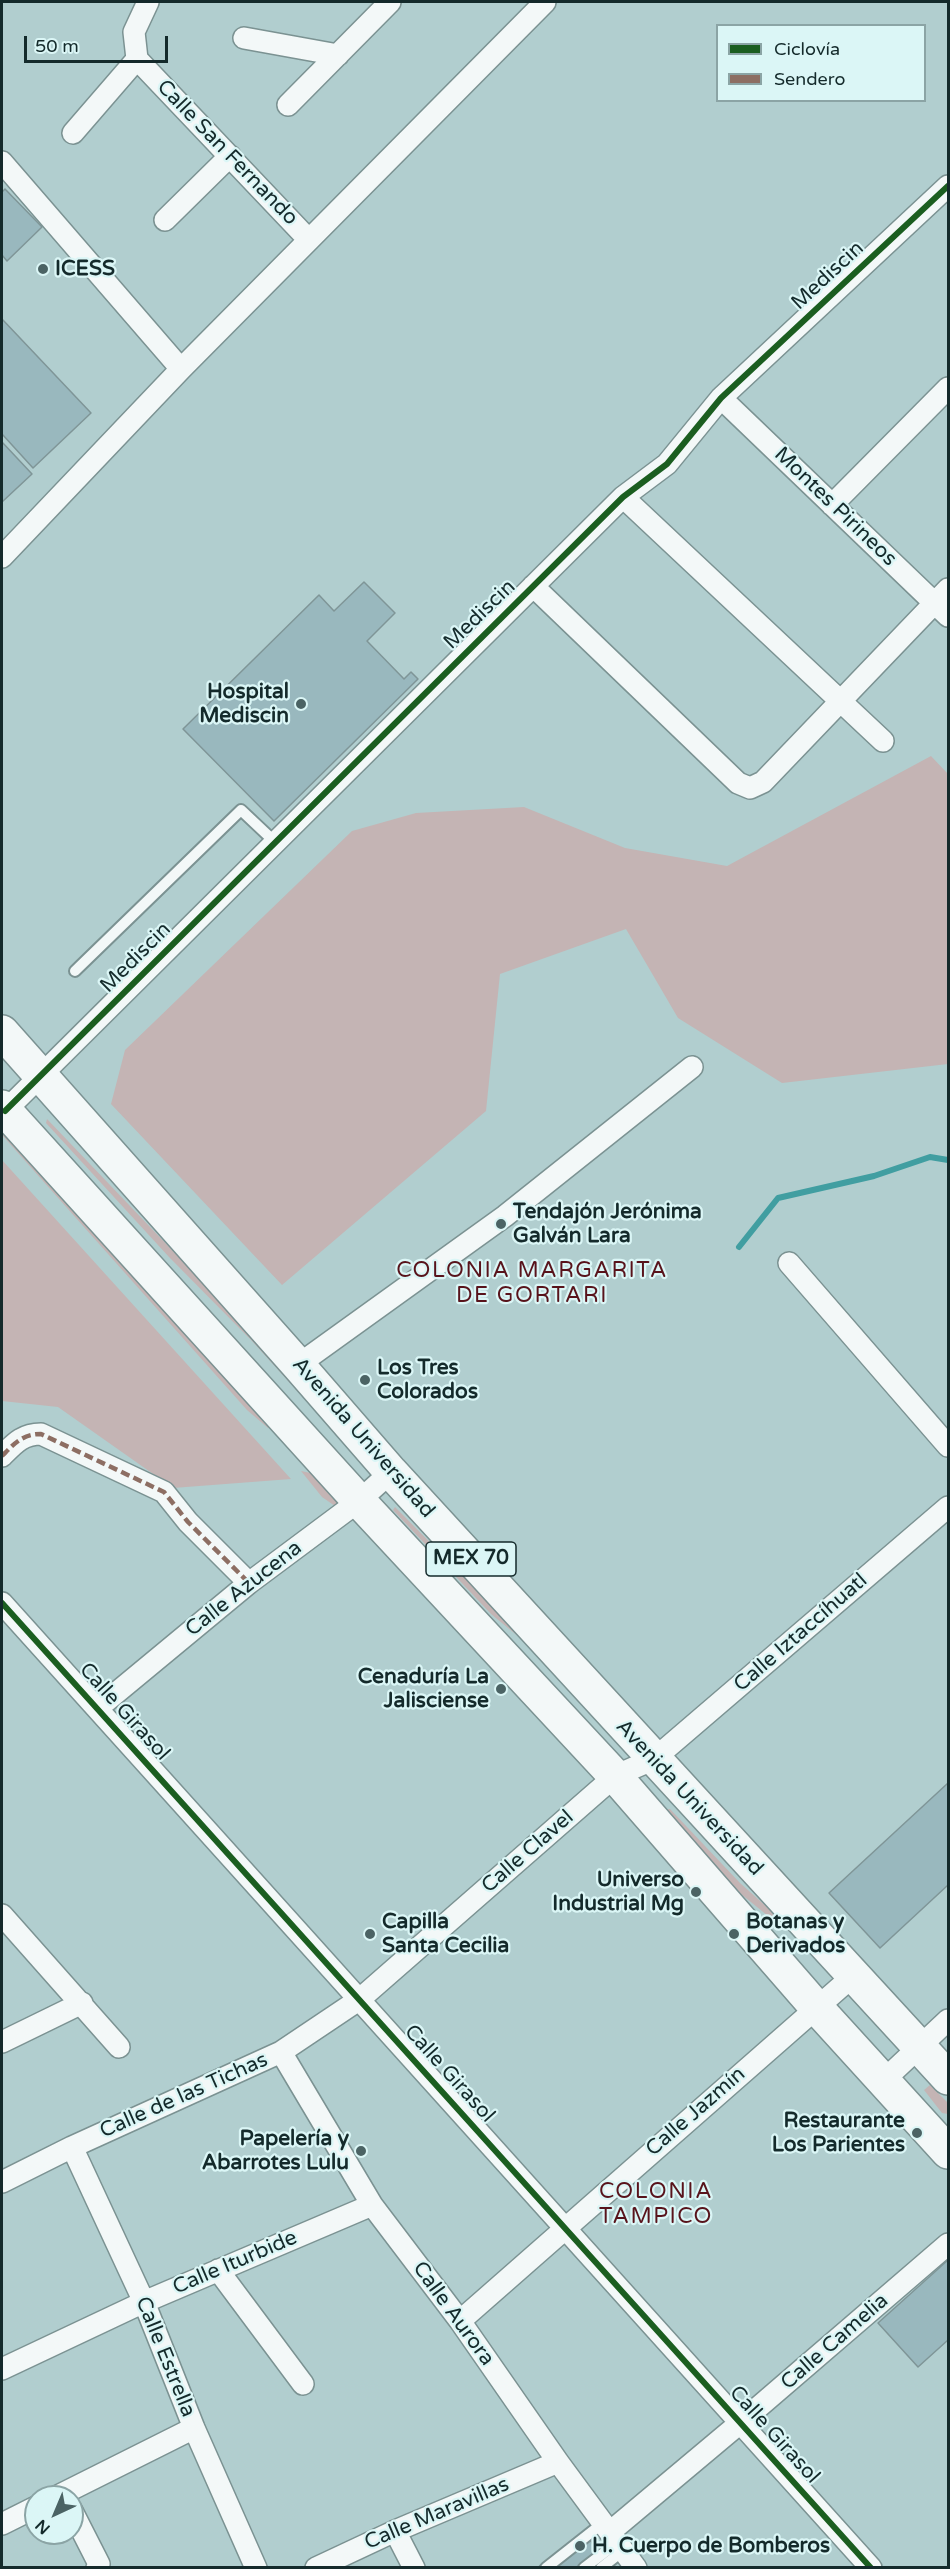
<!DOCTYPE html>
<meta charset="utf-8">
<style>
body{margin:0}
#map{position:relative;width:950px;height:2569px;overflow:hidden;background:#b1cecf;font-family:"Varela Round",sans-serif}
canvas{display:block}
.frame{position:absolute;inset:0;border:3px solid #142a2b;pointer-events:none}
.legend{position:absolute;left:716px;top:24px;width:210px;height:78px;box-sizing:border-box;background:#dbf6f6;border:2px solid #8ba4a5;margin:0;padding:8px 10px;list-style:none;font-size:18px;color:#142a2b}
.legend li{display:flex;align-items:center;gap:12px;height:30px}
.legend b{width:30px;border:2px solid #8ba4a5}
.north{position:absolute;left:24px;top:2485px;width:60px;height:60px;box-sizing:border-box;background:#dbf6f6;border:2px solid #8ba4a5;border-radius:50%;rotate:224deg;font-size:16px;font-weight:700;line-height:24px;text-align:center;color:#142a2b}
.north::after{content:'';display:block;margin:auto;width:21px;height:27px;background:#4b6364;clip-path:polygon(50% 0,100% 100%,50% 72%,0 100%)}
.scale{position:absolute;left:24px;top:36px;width:144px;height:27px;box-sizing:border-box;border:3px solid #142a2b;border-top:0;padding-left:8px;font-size:18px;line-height:21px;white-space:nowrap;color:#142a2b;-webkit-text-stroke:4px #dbf6f6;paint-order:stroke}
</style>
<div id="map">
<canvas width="950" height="2569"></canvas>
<div class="frame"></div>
<ul class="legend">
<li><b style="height:8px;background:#1b5e20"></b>Ciclovía</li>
<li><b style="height:8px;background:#8d6e63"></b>Sendero</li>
</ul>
<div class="north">N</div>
<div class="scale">50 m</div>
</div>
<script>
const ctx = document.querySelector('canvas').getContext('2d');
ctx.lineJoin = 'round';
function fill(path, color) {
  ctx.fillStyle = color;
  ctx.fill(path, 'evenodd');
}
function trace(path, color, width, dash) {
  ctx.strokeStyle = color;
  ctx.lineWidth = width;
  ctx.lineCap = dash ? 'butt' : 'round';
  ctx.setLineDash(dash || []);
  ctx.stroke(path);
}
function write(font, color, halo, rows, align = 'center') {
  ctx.font = font + ' "Varela Round",sans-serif';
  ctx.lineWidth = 4.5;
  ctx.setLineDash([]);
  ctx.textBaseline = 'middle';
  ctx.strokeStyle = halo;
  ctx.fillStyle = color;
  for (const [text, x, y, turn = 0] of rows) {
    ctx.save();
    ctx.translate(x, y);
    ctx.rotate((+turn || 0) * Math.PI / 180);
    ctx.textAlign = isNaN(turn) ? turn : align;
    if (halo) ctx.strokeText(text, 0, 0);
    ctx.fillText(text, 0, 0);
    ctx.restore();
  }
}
const green = new Path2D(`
 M 931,756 L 948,774 L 948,1064 L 782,1083 L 678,1018 L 626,929 L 500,974 L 486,1111 L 282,1285 L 111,1104 L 125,1050 L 352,831 L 416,813 L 524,807 L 625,848 L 727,866 Z
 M 2,1118 L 273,1424 L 268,1428 L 247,1410 L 2,1135 Z
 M 47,1119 L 256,1338 L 327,1424 L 252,1341 L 169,1257 L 46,1123 Z
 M 2,1160 L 291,1479 L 173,1488 L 58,1407 L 2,1401 Z
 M 301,1471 L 325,1476 L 341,1501 L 335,1506 L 322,1497 Z
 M 395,1507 L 492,1605 L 525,1642 L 491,1614 L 393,1510 Z
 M 670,1809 L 740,1883 L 787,1925 L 787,1928 L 784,1929 L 741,1894 L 665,1810 Z
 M 930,2085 L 948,2103 L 948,2114 L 942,2113 L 924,2090 Z`);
const stream = new Path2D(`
 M 739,1247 L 778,1198 L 874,1176 L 930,1157 L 948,1160`);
const building = new Path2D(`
 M 5,189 L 42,227 L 7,261 L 2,255 L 2,192 Z
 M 2,319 L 91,413 L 33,468 L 2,434 Z
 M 2,442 L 32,474 L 2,502 Z
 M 364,582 L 395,613 L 367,641 L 404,679 L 411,672 L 418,679 L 274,821 L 183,729 L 319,595 L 334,611 Z
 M 948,1783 L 948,1885 L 880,1948 L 829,1893 Z
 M 948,2260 L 948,2340 L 918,2367 L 878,2323 Z
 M 584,2532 L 611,2568 L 537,2568 Z`);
const service = new Path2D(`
 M 75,971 L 241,810 L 276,843
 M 546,2568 L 603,2523
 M 584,2568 L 618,2542
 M 601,2568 L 624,2550`);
const minor = new Path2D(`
 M 148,2 L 134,32 L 137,59 L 309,240
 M 244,38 L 338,55
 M 288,105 L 390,2
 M 73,133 L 137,59
 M 2,162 L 181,369
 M 165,220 L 230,156
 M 721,398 L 948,616
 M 623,497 L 883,741
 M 832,505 L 948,388
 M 2,557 L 181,369 L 545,2
 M 533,586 L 738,783 L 750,788 L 763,782 L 948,589
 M 5,1111 L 623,497 L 667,464 L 721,398 L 948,186
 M 789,1263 L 948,1446
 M 298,1365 L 505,1216 L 692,1067
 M 2,1456 C 14,1444 22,1434 41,1434 L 164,1492 L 188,1522 L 249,1583
 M 2,1603 L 871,2568
 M 98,1708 L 249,1583 L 359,1501 L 391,1472
 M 2,1915 L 119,2047
 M 2,2042 L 82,2003
 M 281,2052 L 372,2205 L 460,2321 L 558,2462 L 636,2568
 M 883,2081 L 948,2020
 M 72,2147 L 144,2302 L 194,2428 L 256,2568
 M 2,2182 L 72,2147 L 281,2052 L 360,1999 L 615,1776 L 654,1759 L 948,1507
 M 218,2270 L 303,2384
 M 460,2321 L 853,1976
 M 2,2369 L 144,2302 L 372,2205
 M 56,2497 L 194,2428
 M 72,2511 L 99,2564 L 97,2568
 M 2,2524 L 36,2507
 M 395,2531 L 414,2568
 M 610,2532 L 740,2423 L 948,2244
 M 316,2568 L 395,2531 L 558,2462`);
const primary = new Path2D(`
 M 2,1032 L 298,1365 L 391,1472 L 948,2078
 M 2,1107 L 359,1501 L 615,1776 L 816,2007 L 948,2152`);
const quiet = new Path2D(`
 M 2,1456 C 14,1444 22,1434 41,1434 L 164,1492 L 188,1522 L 249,1583`);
const cycleway = new Path2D(`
 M 5,1111 L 623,497 L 667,464 L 721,398 L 948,186
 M 2,1603 L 871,2568`);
const markers = [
 [43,269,6,"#4b6364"],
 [301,704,6,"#4b6364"],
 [501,1224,6,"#4b6364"],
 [365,1380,6,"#4b6364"],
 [501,1689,6,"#4b6364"],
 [696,1892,6,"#4b6364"],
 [370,1934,6,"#4b6364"],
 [734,1934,6,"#4b6364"],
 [917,2133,6,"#4b6364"],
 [361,2151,6,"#4b6364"],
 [580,2546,6,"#4b6364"]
];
const shields = [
 [471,1559,90]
];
const shieldNames = [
 ["MEX 70",471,1559]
];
const streetNames = [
 ["Calle San Fernando",227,153,46],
 ["Mediscin",828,276,-43],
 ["Montes Pirineos",835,507,44],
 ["Mediscin",480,615,-44],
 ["Mediscin",136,958,-45],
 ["Avenida Universidad",363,1438,49],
 ["Calle Azucena",244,1589,-38],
 ["Calle Iztaccíhuatl",801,1633,-41],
 ["Calle Girasol",124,1712,48],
 ["Avenida Universidad",689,1798,47],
 ["Calle Clavel",528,1852,-41],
 ["Calle Girasol",449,2074,48],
 ["Calle de las Tichas",184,2096,-24],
 ["Calle Jazmín",696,2112,-41],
 ["Calle Iturbide",235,2263,-23],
 ["Calle Aurora",453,2314,54],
 ["Calle Camelia",835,2342,-41],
 ["Calle Estrella",165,2357,68],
 ["Calle Girasol",774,2435,48],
 ["Calle Maravillas",437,2514,-23]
];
const poiNames = [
 ["ICESS",55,269],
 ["Hospital",289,692,"right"],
 ["Mediscin",289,716,"right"],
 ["Tendajón Jerónima",513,1212],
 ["Galván Lara",513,1236],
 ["Los Tres",377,1368],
 ["Colorados",377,1392],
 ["Cenaduría La",489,1677,"right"],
 ["Jalisciense",489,1701,"right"],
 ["Universo",684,1880,"right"],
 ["Industrial Mg",684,1904,"right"],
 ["Capilla",382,1922],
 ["Santa Cecilia",382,1946],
 ["Botanas y",746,1922],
 ["Derivados",746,1946],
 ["Restaurante",905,2121,"right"],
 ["Los Parientes",905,2145,"right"],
 ["Papelería y",349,2139,"right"],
 ["Abarrotes Lulu",349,2163,"right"],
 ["H. Cuerpo de Bomberos",592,2546]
];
const neighbourhoodNames = [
 ["COLONIA MARGARITA",532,1271],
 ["DE GORTARI",532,1296],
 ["COLONIA",656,2192],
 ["TAMPICO",656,2217]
];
fill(green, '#c4b4b4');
trace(stream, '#419ea1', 6);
fill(building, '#99b8be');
trace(building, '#7f9597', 1.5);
trace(service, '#7b9292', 14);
trace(minor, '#7b9292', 24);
trace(primary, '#7b9292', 36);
trace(service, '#f3f8f8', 10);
trace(minor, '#f3f8f8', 21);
trace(primary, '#f3f8f8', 33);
trace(quiet, '#8d6e63', 4.5, [9, 4.5]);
trace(cycleway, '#1b5e20', 6);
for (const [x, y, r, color] of markers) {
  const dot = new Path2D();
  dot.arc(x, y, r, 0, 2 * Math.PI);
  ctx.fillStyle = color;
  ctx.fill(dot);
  trace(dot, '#dbf6f6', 2);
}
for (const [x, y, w] of shields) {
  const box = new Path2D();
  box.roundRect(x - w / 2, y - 17, w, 34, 4.5);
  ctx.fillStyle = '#dbf6f6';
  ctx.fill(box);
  trace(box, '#142a2b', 1.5);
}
write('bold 20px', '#142a2b', null, shieldNames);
write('21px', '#142a2b', '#dbf6f6', streetNames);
write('bold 21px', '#142a2b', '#dbf6f6', poiNames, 'left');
ctx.letterSpacing = '1.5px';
write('22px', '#58131b', '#dbf6f6', neighbourhoodNames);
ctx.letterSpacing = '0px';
</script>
